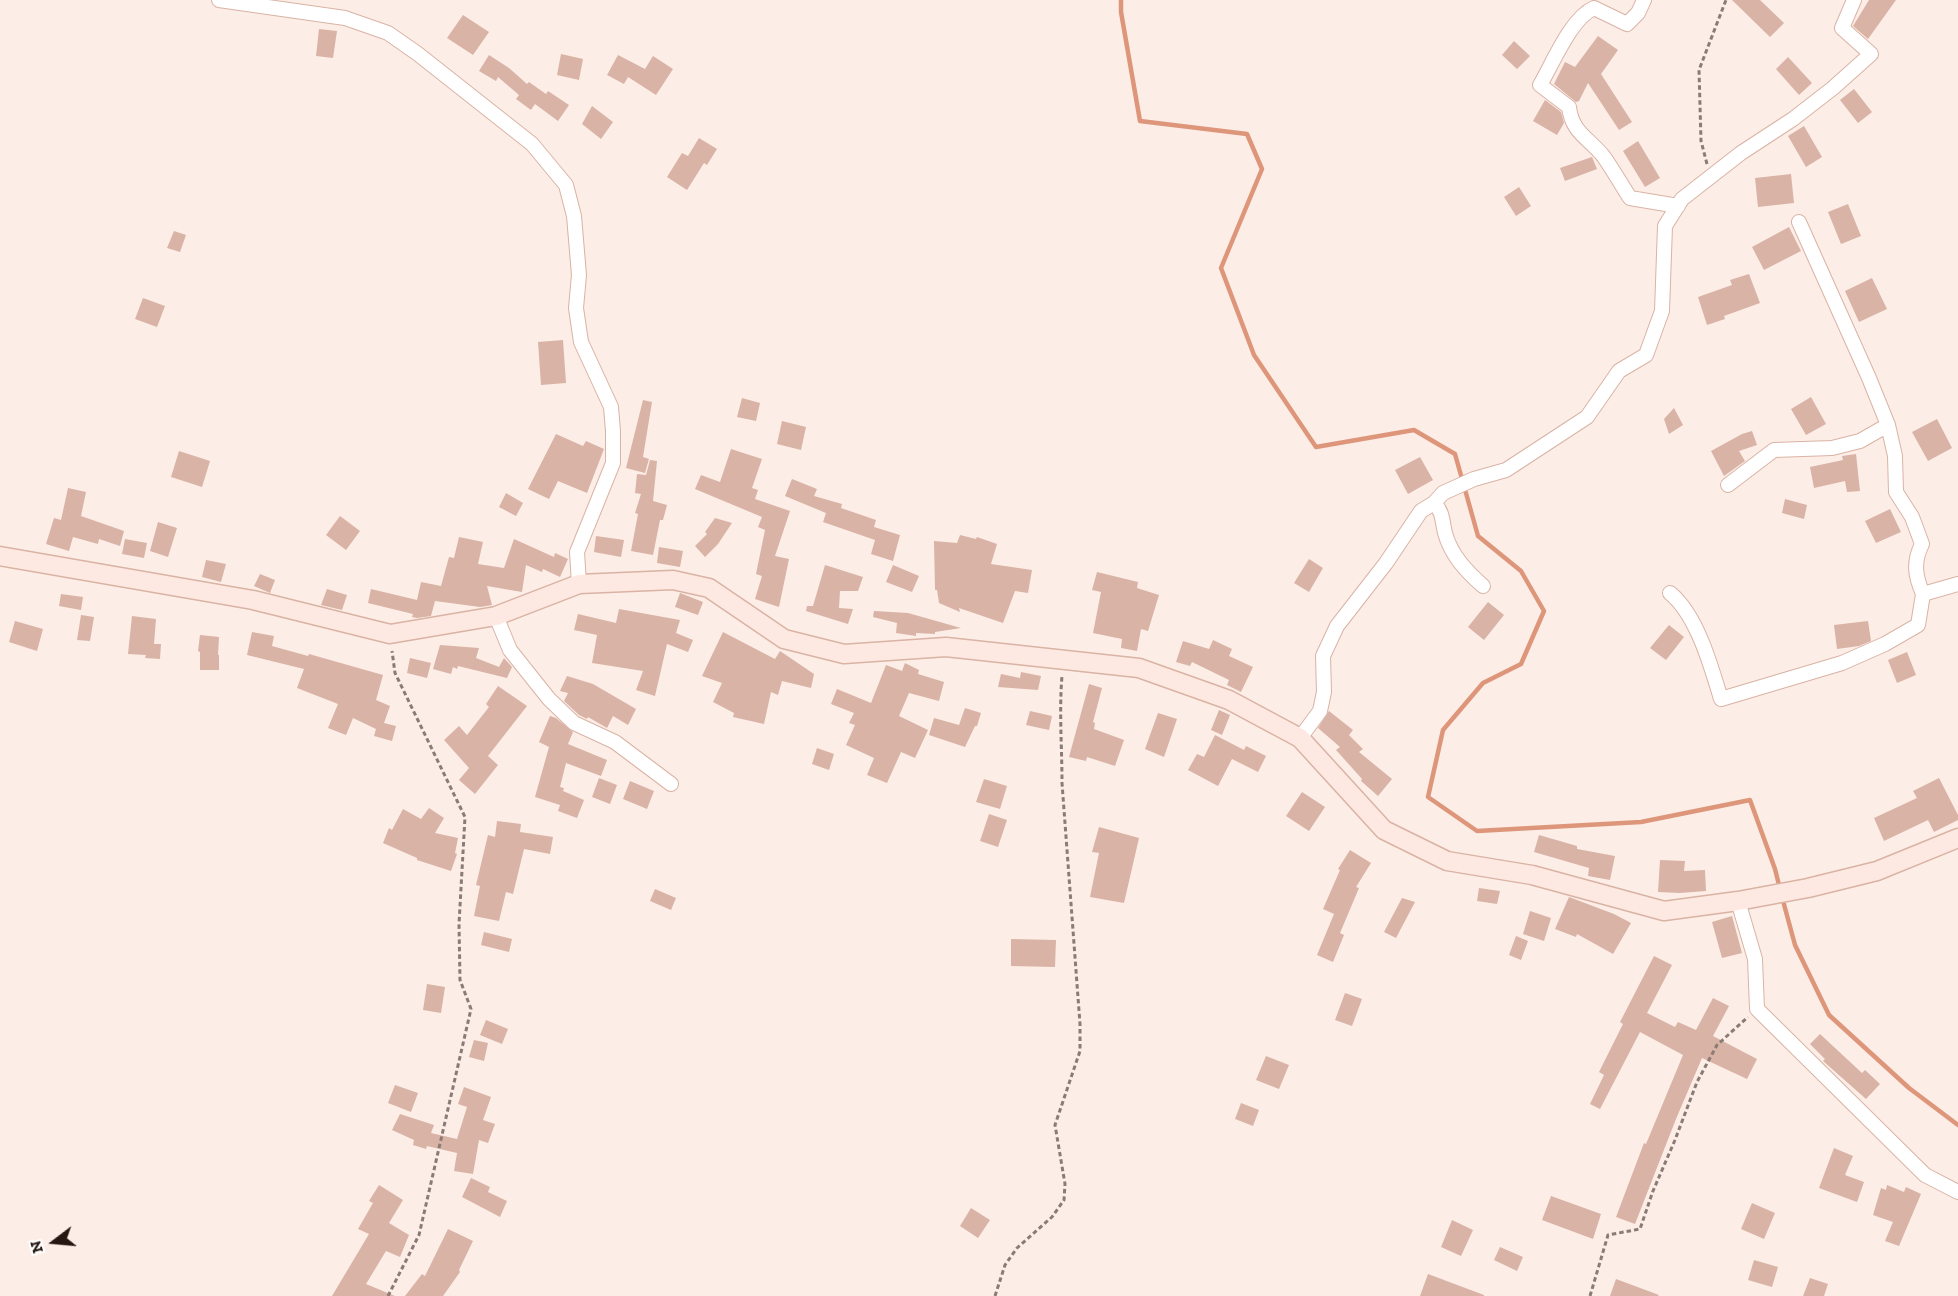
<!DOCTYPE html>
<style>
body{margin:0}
#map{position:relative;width:1958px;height:1296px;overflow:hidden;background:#fdede7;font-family:"Zilla Slab",serif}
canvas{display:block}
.north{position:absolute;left:24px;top:1212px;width:60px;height:60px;-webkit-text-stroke:4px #fff;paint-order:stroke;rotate:254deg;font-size:16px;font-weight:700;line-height:24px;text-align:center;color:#241611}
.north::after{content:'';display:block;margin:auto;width:21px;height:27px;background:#241611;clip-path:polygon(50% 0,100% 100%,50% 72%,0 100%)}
</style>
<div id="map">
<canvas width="1958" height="1296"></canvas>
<div class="north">N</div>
</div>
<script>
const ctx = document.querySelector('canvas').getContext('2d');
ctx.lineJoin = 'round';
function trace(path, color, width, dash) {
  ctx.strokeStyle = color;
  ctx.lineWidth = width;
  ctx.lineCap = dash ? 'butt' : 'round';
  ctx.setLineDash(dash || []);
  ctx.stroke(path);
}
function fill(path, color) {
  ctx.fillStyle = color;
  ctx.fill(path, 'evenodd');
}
const stream = new Path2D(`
 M 1121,0 L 1121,12 L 1140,121 L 1247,134 L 1262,169 L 1221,268 L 1254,355 L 1316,447 L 1414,430 L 1455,454 L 1478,536 L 1521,571 L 1544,611 L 1521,664 L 1483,683 L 1443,730 L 1428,797 L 1477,831 L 1641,822 L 1750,800 L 1775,869 L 1780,889
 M 1782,897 L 1795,945 L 1829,1015 L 1909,1088 L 1958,1125`);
const building = new Path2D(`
 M 1732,0 L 1760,0 L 1784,23 L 1770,37 Z
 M 1869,0 L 1896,0 L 1868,39 L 1853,26 Z
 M 463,15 L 489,32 L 473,55 L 447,38 Z
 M 319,29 L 337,31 L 333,58 L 316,56 Z
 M 1598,36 L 1618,50 L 1601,74 L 1632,122 L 1619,130 L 1588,83 L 1579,101 L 1576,102 L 1554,84 L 1565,62 L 1575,67 Z
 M 1514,41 L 1530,56 L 1517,69 L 1502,55 Z
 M 561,54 L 583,59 L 579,80 L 557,75 Z
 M 489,55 L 509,68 L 527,84 L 529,82 L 546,94 L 548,91 L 569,105 L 558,121 L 535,104 L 531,110 L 516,99 L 519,95 L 498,77 L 496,81 L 479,71 Z
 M 618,55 L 645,69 L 653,56 L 673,69 L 656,95 L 628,77 L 624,84 L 607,75 Z
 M 1788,57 L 1812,83 L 1799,95 L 1776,69 Z
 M 1854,89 L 1872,112 L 1858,123 L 1840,100 Z
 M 1545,100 L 1561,112 L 1564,123 L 1557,135 L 1533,121 Z
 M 592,106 L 613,122 L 601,139 L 582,124 Z
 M 1804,126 L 1822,157 L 1806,167 L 1788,136 Z
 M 699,138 L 717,149 L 707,165 L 704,163 L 687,190 L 667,177 L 682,153 L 688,156 Z
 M 1638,141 L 1660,178 L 1645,187 L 1623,151 Z
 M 1592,157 L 1597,169 L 1565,181 L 1560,168 Z
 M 1791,174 L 1794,203 L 1758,207 L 1755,178 Z
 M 1519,187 L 1531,206 L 1516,216 L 1504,197 Z
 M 1848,204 L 1861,236 L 1841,244 L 1828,212 Z
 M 1789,227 L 1801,251 L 1764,270 L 1752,247 Z
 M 174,231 L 186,235 L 180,252 L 167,248 Z
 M 1749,274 L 1760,303 L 1724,316 L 1725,319 L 1707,325 L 1698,297 L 1732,285 L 1730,280 Z
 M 1872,278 L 1887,309 L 1859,322 L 1845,291 Z
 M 143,298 L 165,306 L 157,327 L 135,319 Z
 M 563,340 L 566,383 L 541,385 L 538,342 Z
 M 1811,397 L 1826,424 L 1806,435 L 1791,409 Z
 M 742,398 L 760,403 L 756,421 L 737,417 Z
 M 643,400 L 652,402 L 643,457 L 649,459 L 645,473 L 626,468 Z
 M 1674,408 L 1683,425 L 1669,434 L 1664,419 Z
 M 1937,419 L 1952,448 L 1928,461 L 1912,432 Z
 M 782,421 L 806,427 L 801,450 L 777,444 Z
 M 1752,431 L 1757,445 L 1739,451 L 1745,461 L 1724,476 L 1711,451 L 1742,434 Z
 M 556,434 L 583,446 L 586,441 L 604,449 L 587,493 L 558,481 L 549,499 L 528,489 Z
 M 731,449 L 762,459 L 752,488 L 758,490 L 755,499 L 790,511 L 775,556 L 789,559 L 779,607 L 755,599 L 762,576 L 756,574 L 765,530 L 758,527 L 762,517 L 695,489 L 701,475 L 720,482 Z
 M 179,451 L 210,461 L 202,487 L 171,477 Z
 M 1856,454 L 1860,491 L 1847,492 L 1845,481 L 1814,488 L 1810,467 L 1843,460 L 1842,456 Z
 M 1420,457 L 1433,480 L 1408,494 L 1395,470 Z
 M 650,460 L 657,461 L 653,501 L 667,505 L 663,520 L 660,520 L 653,555 L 631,551 L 638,514 L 635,513 L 641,494 L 635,493 L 637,474 L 646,475 Z
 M 792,479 L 817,489 L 814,496 L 842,504 L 841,508 L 876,520 L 874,527 L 900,535 L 893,561 L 871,554 L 875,540 L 823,522 L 826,513 L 785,496 Z
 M 68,488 L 86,492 L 81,516 L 124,531 L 120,546 L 99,539 L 98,544 L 73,537 L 69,551 L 46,544 L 54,518 L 61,520 Z
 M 506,493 L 523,503 L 516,516 L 499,507 Z
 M 1785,499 L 1807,505 L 1804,519 L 1782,513 Z
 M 1890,509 L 1901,532 L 1876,543 L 1865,521 Z
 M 340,516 L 360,531 L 346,550 L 326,535 Z
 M 715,518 L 732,523 L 718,544 L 705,557 L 695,546 L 707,534 L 705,532 Z
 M 158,522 L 177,528 L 168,557 L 150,551 Z
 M 960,535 L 976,539 L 977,537 L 997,544 L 991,564 L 1032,570 L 1028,593 L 1015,591 L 1003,623 L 959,608 L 960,612 L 939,603 L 937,590 L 935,590 L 934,541 L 957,543 Z
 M 596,536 L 624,540 L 621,557 L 594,552 Z
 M 459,537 L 483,542 L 478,564 L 504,568 L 514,539 L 554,557 L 555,553 L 568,559 L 560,577 L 543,569 L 542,572 L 526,565 L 522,592 L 487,586 L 492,605 L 480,607 L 435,601 L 431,616 L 417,618 L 412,617 L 413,614 L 368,603 L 371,589 L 417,600 L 421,582 L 441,586 L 449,557 L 454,558 Z
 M 125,539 L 147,543 L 144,558 L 122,554 Z
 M 659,547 L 683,551 L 680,567 L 657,563 Z
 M 1309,559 L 1323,568 L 1309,592 L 1294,583 Z
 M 206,560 L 226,564 L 221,582 L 202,577 Z
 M 825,565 L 863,577 L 858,591 L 840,591 L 839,608 L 853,609 L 848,624 L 806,611 L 807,606 L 813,606 Z
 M 893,565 L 919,576 L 912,592 L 886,582 Z
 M 1097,572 L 1138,582 L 1137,588 L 1159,595 L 1148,631 L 1141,629 L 1137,651 L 1121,648 L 1122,639 L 1093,633 L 1101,592 L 1092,590 Z
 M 260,574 L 275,580 L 270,593 L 254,586 Z
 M 327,589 L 347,595 L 342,610 L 321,605 Z
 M 680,593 L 703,602 L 698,615 L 675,607 Z
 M 61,594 L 83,597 L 81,610 L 59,606 Z
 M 1488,602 L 1504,615 L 1484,640 L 1468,627 Z
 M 619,609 L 680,620 L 676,633 L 693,640 L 688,652 L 667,644 L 655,696 L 636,690 L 643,671 L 592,663 L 597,635 L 574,630 L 578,614 L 616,623 Z
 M 874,611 L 908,613 L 961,628 L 935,632 L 935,634 L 916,633 L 916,636 L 896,633 L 897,623 L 873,617 Z
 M 81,615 L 94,617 L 90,641 L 77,640 Z
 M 132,616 L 156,619 L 154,644 L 161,644 L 160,659 L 145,658 L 146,655 L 128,654 Z
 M 15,621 L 43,629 L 37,651 L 9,642 Z
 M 1868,621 L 1871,641 L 1859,646 L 1837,649 L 1834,625 Z
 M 1669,625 L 1684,637 L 1666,660 L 1650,648 Z
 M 252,632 L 274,636 L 272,646 L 308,656 L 309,654 L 383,675 L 376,700 L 390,706 L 384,723 L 396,726 L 392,741 L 374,736 L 376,729 L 353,718 L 346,735 L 328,728 L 338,704 L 297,688 L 304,669 L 247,655 Z
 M 723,632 L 775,659 L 780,651 L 814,674 L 811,688 L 782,681 L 778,695 L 771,692 L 764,724 L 733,717 L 734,713 L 713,702 L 722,683 L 702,676 Z
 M 200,635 L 219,637 L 218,655 L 219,655 L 219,670 L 200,670 L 200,652 L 198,651 Z
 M 1213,640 L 1232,649 L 1229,656 L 1253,667 L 1241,692 L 1227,685 L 1229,680 L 1192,662 L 1190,666 L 1176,662 L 1183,641 L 1209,649 Z
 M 440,645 L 479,648 L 476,658 L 499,667 L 504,658 L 512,667 L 507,678 L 458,666 L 457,669 L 453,667 L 451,674 L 433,669 Z
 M 1907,652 L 1916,675 L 1897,683 L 1888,660 Z
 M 410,658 L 431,663 L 427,678 L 407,673 Z
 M 905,663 L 919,670 L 918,674 L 944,682 L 939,701 L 909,693 L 899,716 L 928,730 L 915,758 L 901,752 L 887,783 L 867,775 L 874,758 L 846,745 L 855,725 L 849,723 L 854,713 L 831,704 L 837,689 L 871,703 L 886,665 L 902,671 Z
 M 1021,672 L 1041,676 L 1038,690 L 998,687 L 1001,674 L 1020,678 Z
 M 567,676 L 593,684 L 636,709 L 628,725 L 613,716 L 607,728 L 588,717 L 587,719 L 579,715 L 564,701 L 568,693 L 560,691 Z
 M 1089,684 L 1102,688 L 1093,722 L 1095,723 L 1094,729 L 1124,740 L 1115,766 L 1087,757 L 1086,761 L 1069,757 Z
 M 498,686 L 527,706 L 488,756 L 498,765 L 475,794 L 459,780 L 469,768 L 444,740 L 459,726 L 467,735 L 489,707 L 486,704 Z
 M 965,708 L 981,713 L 977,726 L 975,726 L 965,747 L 929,735 L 934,718 L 959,725 Z
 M 1219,710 L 1230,715 L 1222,735 L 1211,730 Z
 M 1030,711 L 1052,716 L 1049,730 L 1026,725 Z
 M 1329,711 L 1353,730 L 1349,735 L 1363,749 L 1359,752 L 1392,779 L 1378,796 L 1361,781 L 1362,779 L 1336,750 L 1340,747 L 1318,728 Z
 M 1158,713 L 1177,719 L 1164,757 L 1145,749 Z
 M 550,716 L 556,718 L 573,732 L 568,744 L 607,760 L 601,776 L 566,763 L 560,787 L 564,788 L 563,791 L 584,800 L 577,818 L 558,811 L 560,805 L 535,797 L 549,747 L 539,742 Z
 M 1215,735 L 1244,750 L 1246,746 L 1266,756 L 1258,772 L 1232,759 L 1218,786 L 1188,770 L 1197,754 L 1204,757 Z
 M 817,748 L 834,754 L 829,770 L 812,764 Z
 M 599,778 L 617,785 L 610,804 L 592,797 Z
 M 1939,778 L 1958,815 L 1958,820 L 1934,832 L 1928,820 L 1884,841 L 1874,818 L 1917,798 L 1913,791 Z
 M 984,779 L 1007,786 L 1000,809 L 976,802 Z
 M 630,781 L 654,791 L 647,809 L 623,799 Z
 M 1302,792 L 1325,807 L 1309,831 L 1286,816 Z
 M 429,808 L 444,818 L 435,833 L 458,838 L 455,853 L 457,854 L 451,871 L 417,860 L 417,858 L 383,843 L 389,828 L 392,830 L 403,809 L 421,819 Z
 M 989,814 L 1007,820 L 998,847 L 980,841 Z
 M 497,821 L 521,824 L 520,832 L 553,837 L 550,854 L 524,849 L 513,894 L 506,892 L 499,921 L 474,916 L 480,886 L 476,885 L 488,835 L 495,837 Z
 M 1099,827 L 1139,838 L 1124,903 L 1090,897 L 1099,853 L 1092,852 Z
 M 1539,835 L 1577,846 L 1577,849 L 1615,856 L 1610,880 L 1588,876 L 1589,868 L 1534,852 Z
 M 1350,850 L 1371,863 L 1356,887 L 1359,888 L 1340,933 L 1344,935 L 1333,962 L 1317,955 L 1334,914 L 1323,909 L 1340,870 L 1338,869 Z
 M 1660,860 L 1685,861 L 1684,871 L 1705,870 L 1706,891 L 1680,893 L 1658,892 Z
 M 1479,888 L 1500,891 L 1497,904 L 1477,901 Z
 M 655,889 L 676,898 L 671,910 L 650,901 Z
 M 1569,897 L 1614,914 L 1631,923 L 1613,954 L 1577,934 L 1576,937 L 1555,929 Z
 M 1402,898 L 1415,902 L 1396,938 L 1384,932 Z
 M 1530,911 L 1551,918 L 1544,941 L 1523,934 Z
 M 1732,916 L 1742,953 L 1722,958 L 1712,922 Z
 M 484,932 L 512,939 L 509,952 L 481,945 Z
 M 1516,936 L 1528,941 L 1521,960 L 1509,955 Z
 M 1011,939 L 1056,940 L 1055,967 L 1011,966 Z
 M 1654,956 L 1672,965 L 1647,1013 L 1675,1027 L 1678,1022 L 1696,1030 L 1713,998 L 1729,1006 L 1713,1036 L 1757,1059 L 1747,1079 L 1702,1058 L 1676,1119 L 1635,1224 L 1616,1217 L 1644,1143 L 1646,1144 L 1683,1055 L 1640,1032 L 1600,1109 L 1590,1104 L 1604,1075 L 1599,1072 L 1623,1024 L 1620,1022 Z
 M 427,984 L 445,987 L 441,1013 L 423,1010 Z
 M 1345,993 L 1362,999 L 1352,1026 L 1335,1020 Z
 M 486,1020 L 508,1029 L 502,1044 L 480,1035 Z
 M 1820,1034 L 1862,1073 L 1865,1070 L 1880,1084 L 1866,1099 L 1823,1061 L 1825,1059 L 1810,1044 Z
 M 474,1040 L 488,1043 L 484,1061 L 469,1057 Z
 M 1266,1056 L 1289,1065 L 1279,1089 L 1256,1080 Z
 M 395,1085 L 418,1093 L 411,1112 L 388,1103 Z
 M 464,1087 L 491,1097 L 483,1120 L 495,1124 L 488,1143 L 479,1140 L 473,1174 L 454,1171 L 457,1153 L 427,1146 L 426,1149 L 413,1145 L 414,1140 L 392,1130 L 400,1114 L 434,1125 L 431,1133 L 457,1139 L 467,1107 L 458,1104 Z
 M 1241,1103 L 1259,1110 L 1253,1126 L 1235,1119 Z
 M 1834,1148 L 1853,1156 L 1845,1175 L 1864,1182 L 1857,1202 L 1819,1188 Z
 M 471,1178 L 490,1187 L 488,1192 L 507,1201 L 500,1217 L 462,1197 Z
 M 379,1185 L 403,1200 L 389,1223 L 409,1235 L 400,1257 L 386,1251 L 366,1284 L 395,1296 L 332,1296 L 369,1234 L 358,1229 L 373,1203 L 369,1201 Z
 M 1887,1185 L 1904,1192 L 1906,1187 L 1921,1194 L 1899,1246 L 1885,1241 L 1893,1222 L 1873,1215 L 1881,1188 L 1886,1190 Z
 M 1551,1196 L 1601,1214 L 1593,1239 L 1542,1220 Z
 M 1752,1203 L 1775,1213 L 1764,1239 L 1741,1229 Z
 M 971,1208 L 990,1220 L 978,1238 L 960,1226 Z
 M 1452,1220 L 1473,1230 L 1461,1256 L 1441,1247 Z
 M 448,1229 L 473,1241 L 459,1270 L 460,1272 L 443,1296 L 405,1296 L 422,1274 L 425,1276 Z
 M 1500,1247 L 1523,1257 L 1517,1271 L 1494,1260 Z
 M 1754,1260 L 1778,1267 L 1772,1287 L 1748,1280 Z
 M 1428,1274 L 1484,1295 L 1484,1296 L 1420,1296 Z
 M 1810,1278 L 1828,1284 L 1824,1296 L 1803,1296 Z
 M 1616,1279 L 1659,1295 L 1658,1296 L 1610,1296 Z`);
const path = new Path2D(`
 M 1707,164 L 1701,141 L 1699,70 L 1726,0
 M 388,1296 L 419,1235 L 471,1009 L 460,980 L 459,924 L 465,817 L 395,673 L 392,651
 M 995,1296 L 1005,1265 L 1017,1248 L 1052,1217 L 1064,1200 L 1065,1184 L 1055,1125 L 1080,1051 L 1080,1024 L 1062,783 C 1062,747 1059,711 1062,676
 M 1590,1296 L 1608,1235 L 1640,1229 L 1653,1191 L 1675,1140 L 1697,1082 L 1717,1045 L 1748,1017`);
const street = new Path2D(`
 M 219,0 L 345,18 L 388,33 L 418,54 L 532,144 L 566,185 L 574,216 L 579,275 L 576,308 L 581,342 L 611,407 L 613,431 L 613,463 L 577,552 L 579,584
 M 1644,0 L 1638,13 L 1627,24 L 1594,8 C 1571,18 1553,63 1540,85 L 1569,107 C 1572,133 1589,138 1604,157 C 1613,170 1621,184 1630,198 L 1678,206
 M 1799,222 L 1869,378 L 1888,425 L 1895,456 L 1896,492 L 1912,517 L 1922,544 C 1913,562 1915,576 1923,594 L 1958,584
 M 1728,485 L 1774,450 L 1832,448 L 1860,441 L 1888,425
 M 1434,503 L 1443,493 L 1474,479 L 1506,470 L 1587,417 L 1619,371 L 1646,355 L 1662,311 L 1665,226 L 1682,199 L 1741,153 L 1793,119 L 1833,88 L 1871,54 L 1842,28 L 1854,0
 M 1670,593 C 1697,615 1711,666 1721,699 L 1842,663 L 1885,644 L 1918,625 L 1923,594
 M 496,616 L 510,650 L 549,699 L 574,723 L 615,742 L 671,784
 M 1300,738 L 1320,711 L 1324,692 L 1323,656 L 1337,626 L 1386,563 L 1421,511 L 1434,503 C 1443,512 1442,520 1445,533 C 1451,555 1466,571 1483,586
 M 1738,901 L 1755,959 L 1757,1009 L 1925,1175 L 1958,1192`);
const secondary = new Path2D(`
 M 0,556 L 253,600 L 390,634 L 496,616 L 579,584 L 673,580 L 709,588 L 784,639 L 844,654 L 946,647 L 1139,668 L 1229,700 L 1300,738 L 1384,830 L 1447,861 L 1532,875 L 1664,911 L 1738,901 L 1808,888 L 1877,871 L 1958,838`);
trace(stream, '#de967b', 4.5);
fill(building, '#d9b3a5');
trace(street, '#d9b3a4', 16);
trace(secondary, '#d9b3a4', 21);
trace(path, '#8a7b75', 3, [4.5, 3]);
trace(street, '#fff', 14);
trace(secondary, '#fee9e2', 18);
</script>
